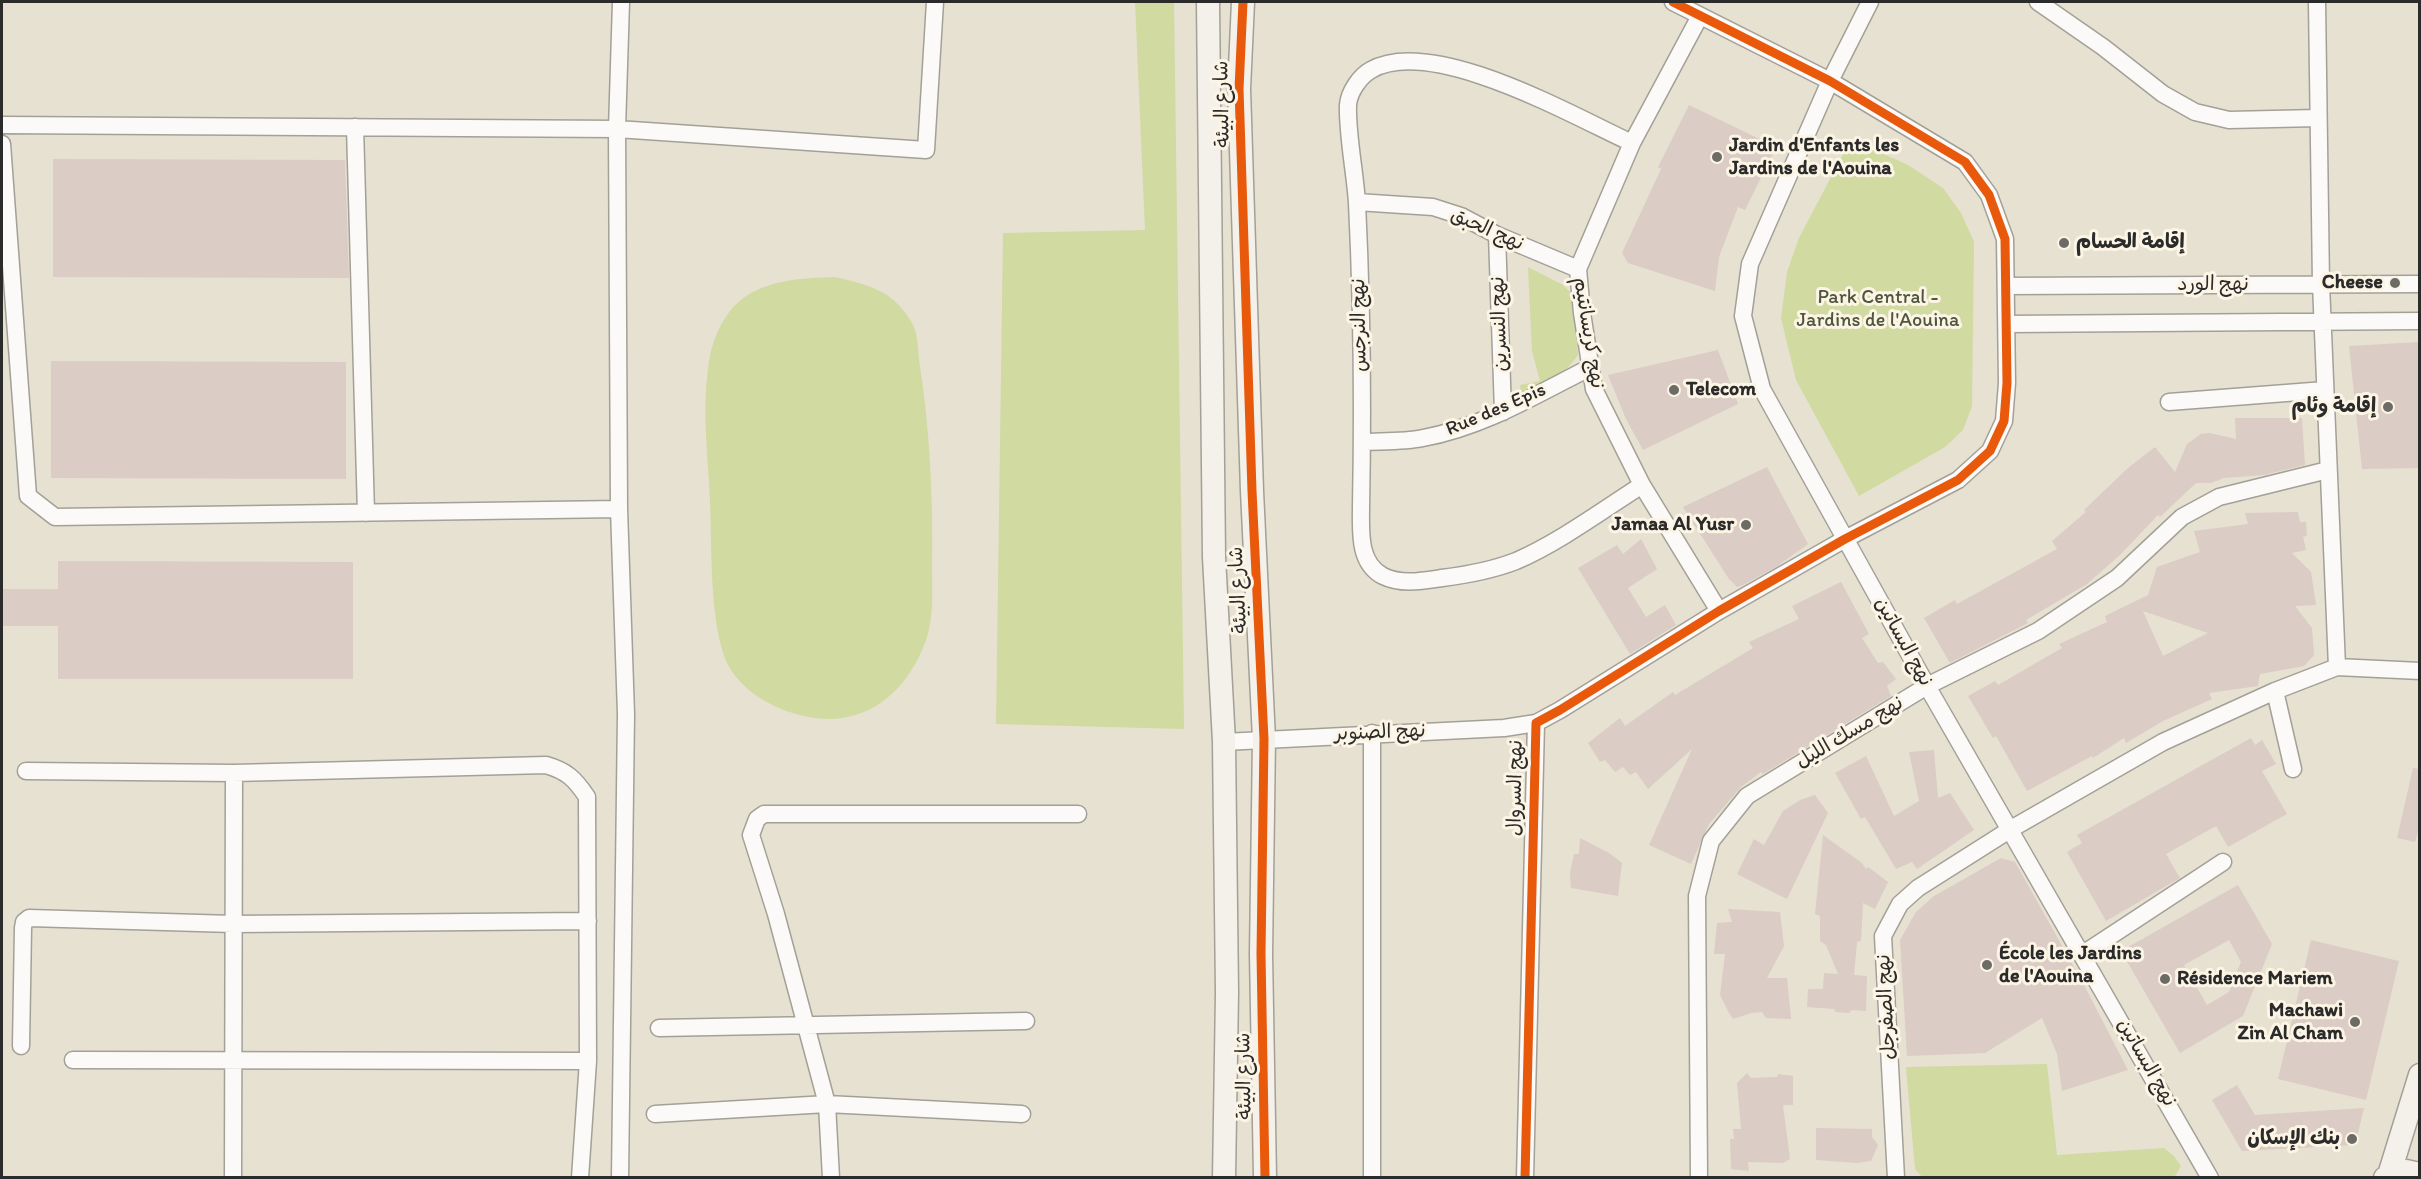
<!DOCTYPE html>
<meta charset="utf-8">
<style>
body{margin:0}
#map{position:relative;width:2421px;height:1179px;overflow:hidden;background:#e7e1d1;font-family:Itim,sans-serif}
canvas{display:block}
.frame{position:absolute;inset:0;border:3px solid #2b2b2b;pointer-events:none}
</style>
<div id="map">
<canvas width="2421" height="1179"></canvas>
<div class="frame"></div>
</div>
<script>
const ctx = document.querySelector('canvas').getContext('2d');
ctx.lineJoin = 'round';
function fill(path, color) {
  ctx.fillStyle = color;
  ctx.fill(path, 'evenodd');
}
function trace(path, color, width, dash) {
  ctx.strokeStyle = color;
  ctx.lineWidth = width;
  ctx.lineCap = dash ? 'butt' : 'round';
  ctx.setLineDash(dash || []);
  ctx.stroke(path);
}
function write(font, color, halo, rows, align = 'center') {
  ctx.font = font + ' Itim,"Playpen Sans Arabic",sans-serif';
  ctx.lineWidth = 6;
  ctx.setLineDash([]);
  ctx.textBaseline = 'middle';
  ctx.strokeStyle = halo;
  ctx.fillStyle = color;
  for (const [text, x, y, turn = 0] of rows) {
    ctx.save();
    ctx.translate(x, y);
    ctx.rotate((+turn || 0) * Math.PI / 180);
    ctx.textAlign = isNaN(turn) ? turn : align;
    if (halo) ctx.strokeText(text, 0, 0);
    ctx.fillText(text, 0, 0);
    ctx.restore();
  }
}
const green = new Path2D(`
 M 1135,2 L 1174,2 L 1184,729 L 996,724 L 1003,233 L 1145,230 Z
 M 1851,139 L 1908,165 L 1943,188 L 1961,213 L 1974,242 L 1972,406 L 1963,430 L 1945,447 L 1859,496 L 1796,380 L 1781,318 L 1787,272 L 1799,238 Z
 M 1528,267 L 1563,285 L 1573,295 L 1578,355 C 1563,376 1546,387 1521,392 L 1520,385 L 1540,381 L 1532,351 Z
 M 835,277 C 869,285 892,290 911,321 C 918,332 918,349 919,360 C 930,429 933,497 932,566 C 932,589 934,618 926,640 C 911,683 878,718 830,719 C 793,719 746,699 728,665 C 709,626 712,546 710,501 C 708,458 702,412 708,369 C 710,348 717,328 730,311 C 754,280 800,278 835,277 Z
 M 2047,1064 L 2057,1155 L 2164,1148 L 2174,1156 L 2181,1166 L 2175,1176 L 1923,1178 L 1915,1169 L 1906,1067 Z`);
const building = new Path2D(`
 M 1689,105 L 1776,147 L 1745,210 L 1738,207 L 1719,257 L 1715,291 L 1628,263 L 1622,253 L 1661,169 L 1658,167 Z
 M 53,159 L 345,160 L 349,278 L 53,277 Z
 M 2420,342 L 2420,468 L 2362,469 L 2349,346 Z
 M 1718,350 L 1738,404 L 1643,450 L 1626,419 L 1608,375 Z
 M 51,361 L 346,362 L 346,479 L 51,478 Z
 M 2235,418 L 2302,418 L 2305,465 L 2264,475 L 2224,478 L 2211,483 L 2196,483 L 2160,517 L 2158,515 L 2120,555 L 2087,584 L 2026,620 L 2028,623 L 1950,663 L 1924,618 L 1955,600 L 1957,604 L 2057,549 L 2052,541 L 2086,512 L 2084,510 L 2128,468 L 2155,447 L 2175,472 L 2187,444 L 2201,434 L 2210,433 L 2236,439 Z
 M 1767,467 L 1808,544 L 1776,567 L 1743,585 L 1737,587 L 1729,579 L 1683,507 Z
 M 2298,512 L 2300,522 L 2306,522 L 2307,536 L 2303,537 L 2306,550 L 2292,553 L 2311,572 L 2316,605 L 2295,606 L 2312,628 L 2314,655 L 2304,666 L 2260,674 L 2258,686 L 2209,693 L 2212,699 L 2163,721 L 2126,743 L 2124,738 L 2093,758 L 2092,756 L 2027,791 L 1996,736 L 1993,738 L 1968,696 L 1995,681 L 1998,685 L 2062,648 L 2059,644 L 2107,622 L 2105,616 L 2148,595 L 2157,567 L 2200,552 L 2194,531 L 2248,524 L 2245,513 ZM 2143,611 L 2208,633 L 2163,656 Z
 M 1641,539 L 1657,569 L 1628,588 L 1646,617 L 1665,605 L 1676,625 L 1630,654 L 1578,568 L 1617,545 L 1623,554 Z
 M 58,561 L 353,562 L 353,679 L 58,679 L 58,626 L 2,626 L 2,589 L 58,589 Z
 M 1841,582 L 1869,634 L 1862,638 L 1878,663 L 1883,662 L 1896,679 L 1887,686 L 1891,696 L 1763,774 L 1761,772 L 1741,787 L 1709,824 L 1691,864 L 1649,845 L 1692,749 L 1648,789 L 1636,772 L 1630,775 L 1623,767 L 1615,772 L 1605,760 L 1600,762 L 1588,743 L 1620,718 L 1625,726 L 1673,692 L 1675,695 L 1753,648 L 1749,642 L 1799,619 L 1792,606 Z
 M 2251,738 L 2255,745 L 2262,740 L 2276,764 L 2262,771 L 2287,814 L 2228,847 L 2216,826 L 2166,854 L 2180,878 L 2106,921 L 2067,852 L 2082,843 L 2077,835 Z
 M 1934,750 L 1938,798 L 1950,793 L 1974,830 L 1917,869 L 1912,862 L 1896,869 L 1865,817 L 1861,819 L 1835,773 L 1866,756 L 1894,816 L 1919,801 L 1909,752 Z
 M 2413,768 L 2420,769 L 2420,825 L 2415,842 L 2397,838 Z
 M 1815,795 L 1828,813 L 1787,899 L 1737,874 L 1754,839 L 1764,845 L 1783,811 L 1800,800 Z
 M 1823,835 L 1862,863 L 1866,869 L 1868,867 L 1888,882 L 1875,909 L 1863,903 L 1861,941 L 1857,942 L 1854,975 L 1867,976 L 1866,1011 L 1852,1010 L 1849,1013 L 1836,1012 L 1834,1009 L 1807,1007 L 1808,989 L 1823,989 L 1824,973 L 1838,974 L 1826,945 L 1820,941 L 1820,916 L 1815,914 Z
 M 1580,838 L 1609,853 L 1622,863 L 1618,896 L 1571,888 L 1570,873 L 1574,854 L 1579,854 Z
 M 2001,858 L 2015,862 L 2084,985 L 2128,1070 L 2062,1091 L 2057,1054 L 2042,1018 L 1985,1053 L 1907,1056 L 1900,940 L 1916,912 L 1934,896 Z
 M 2238,885 L 2272,944 L 2243,1016 L 2180,1053 L 2121,951 ZM 2229,940 L 2241,962 L 2229,992 L 2207,1005 L 2184,965 Z
 M 1728,909 L 1780,912 L 1784,946 L 1767,978 L 1787,978 L 1791,1019 L 1766,1018 L 1762,1012 L 1751,1013 L 1733,1019 L 1728,1011 L 1720,995 L 1725,954 L 1714,954 L 1717,923 L 1732,922 Z
 M 2311,940 L 2399,961 L 2366,1100 L 2278,1079 Z
 M 1747,1073 L 1751,1078 L 1777,1077 L 1778,1074 L 1793,1076 L 1793,1105 L 1783,1105 L 1790,1159 L 1783,1163 L 1748,1162 L 1749,1171 L 1731,1169 L 1730,1139 L 1734,1139 L 1733,1129 L 1741,1129 L 1737,1083 Z
 M 2237,1085 L 2255,1115 L 2364,1108 L 2355,1145 L 2242,1151 L 2212,1100 Z
 M 1816,1128 L 1872,1129 L 1872,1137 L 1878,1145 L 1871,1161 L 1857,1163 L 1816,1160 Z`);
const street = new Path2D(`
 M 1870,2 L 1830,81 L 1750,264 L 1743,316 L 1762,389 L 1927,686 L 2210,1178
 M 2038,2 L 2103,47 L 2163,94 L 2195,112 L 2229,120 L 2318,118
 M 2317,2 L 2321,284 L 2337,667
 M 1700,16 L 1632,143 L 1578,269 L 1582,313 L 1594,389 L 1642,485 L 1719,611
 M 2,125 L 617,129 L 926,150 L 935,2
 M 355,127 L 366,513
 M 1632,143 C 1573,116 1432,35 1371,70 C 1360,76 1349,92 1348,105 C 1347,134 1355,172 1357,203 C 1362,304 1363,406 1361,508 C 1361,531 1358,563 1383,576 C 1401,585 1422,581 1442,578 C 1466,575 1493,570 1516,561 C 1558,543 1603,510 1642,485
 M 2,144 L 28,496 L 55,517 L 619,509
 M 1357,202 L 1433,207 L 1461,216 L 1497,235 L 1578,269
 M 1497,235 L 1503,412
 M 2006,286 L 2420,284
 M 2007,324 L 2420,321
 M 2169,402 L 2325,390
 M 1363,442 C 1382,441 1404,442 1423,438 C 1483,427 1536,395 1589,368
 M 2275,691 L 2293,769
 M 1372,733 L 1372,1178
 M 1224,742 L 1504,728 L 1536,723
 M 26,771 L 234,773 L 546,765 C 567,771 575,779 587,797 L 588,1061 L 580,1178
 M 2083,954 L 2223,862
 M 659,1028 L 1026,1021
 M 21,1046 L 23,928 L 24,922 L 29,918 L 233,924 L 588,921
 M 73,1060 L 588,1061
 M 655,1114 L 827,1104 L 1022,1114
 M 233,1178 L 234,773
 M 620,1178 L 626,714 L 619,509 L 617,129 L 621,2
 M 831,1178 L 827,1104 L 776,914 L 751,835 L 757,819 L 764,814 L 1078,814
 M 1525,1178 L 1536,723 L 1560,710 L 1719,611 L 1845,539 L 1958,480 L 1990,451 L 2004,421 L 2007,383 L 2005,239 L 1989,195 L 1965,162 L 1830,81 L 1673,2
 M 1699,1178 L 1697,896 L 1711,841 L 1747,796 L 1927,686 L 2038,631 L 2117,578 L 2182,517 L 2219,497 L 2328,470
 M 1896,1178 L 1883,936 L 1900,904 L 1918,888 L 2011,829 L 2163,742 L 2275,691 L 2337,667 L 2420,671`);
const secondary = new Path2D(`
 M 1208,2 L 1214,557 L 1224,742 L 1227,993 L 1224,1178
 M 1243,2 L 1239,89 L 1252,491 L 1264,739 L 1261,954 L 1265,1178
 M 2389,1175 L 2420,1075
 M 2385,1178 L 2406,1171 L 2420,1174`);
const cycleway = new Path2D(`
 M 1243,2 L 1239,89 L 1252,491 L 1264,739 L 1261,954 L 1265,1178
 M 1525,1178 L 1536,723 L 1560,710 L 1719,611 L 1845,539 L 1958,480 L 1990,451 L 2004,421 L 2007,383 L 2005,239 L 1989,195 L 1965,162 L 1830,81 L 1673,2`);
const markers = [
 [1717,157,6,"#6d6b65"],
 [2064,243,6,"#6d6b65"],
 [2395,283,6,"#6d6b65"],
 [1674,390,6,"#6d6b65"],
 [2388,407,6,"#6d6b65"],
 [1746,525,6,"#6d6b65"],
 [1987,965,6,"#6d6b65"],
 [2165,979,6,"#6d6b65"],
 [2355,1022,6,"#6d6b65"],
 [2352,1139,6,"#6d6b65"]
];
const streetNames = [
 ["شارع البيئة",1223,104,-91],
 ["نهج الحبق",1487,230,24],
 ["نهج الورد",2213,285],
 ["نهج النسرين",1500,324,-92],
 ["نهج النرجس",1360,325,-91],
 ["نهج كريسانتيم",1588,333,81],
 ["Rue des Epis",1496,410,-23],
 ["شارع البيئة",1239,590,-93],
 ["نهج البساتين",1903,642,61],
 ["نهج الصنوبر",1380,733,-2],
 ["نهج مسك الليل",1850,733,-31],
 ["نهج السروال",1516,788,-89],
 ["نهج الصفرجل",1887,1007,-93],
 ["نهج البساتين",2146,1063,60],
 ["شارع البيئة",1245,1076,-91]
];
const poiNames = [
 ["Jardin d'Enfants les",1729,146],
 ["Jardins de l'Aouina",1729,169],
 ["إقامة الحسام",2076,243],
 ["Cheese",2383,283,"right"],
 ["Telecom",1686,390],
 ["إقامة وئام",2376,407,"right"],
 ["Jamaa Al Yusr",1734,525,"right"],
 ["École les Jardins",1999,954],
 ["de l'Aouina",1999,977],
 ["Résidence Mariem",2177,979],
 ["Machawi",2343,1011,"right"],
 ["Zin Al Cham",2343,1034,"right"],
 ["بنك الإسكان",2340,1139,"right"]
];
const parkNames = [
 ["Park Central -",1878,298],
 ["Jardins de l'Aouina",1878,321]
];
fill(green, '#d0daa1');
fill(building, '#dbccc5');
trace(street, '#a3a097', 19);
trace(secondary, '#a3a097', 25);
trace(street, '#fbfaf8', 16);
trace(secondary, '#f4f0ea', 22);
trace(cycleway, '#e8590c', 9);
for (const [x, y, r, color] of markers) {
  const dot = new Path2D();
  dot.arc(x, y, r, 0, 2 * Math.PI);
  ctx.fillStyle = color;
  ctx.fill(dot);
  trace(dot, '#fcf5e5', 2);
}
write('20px', '#2b2b2b', '#fcf5e5', streetNames);
write('bold 20px', '#2b2b2b', '#fcf5e5', poiNames, 'left');
write('20px', '#50563e', '#fcf5e5', parkNames);
</script>
